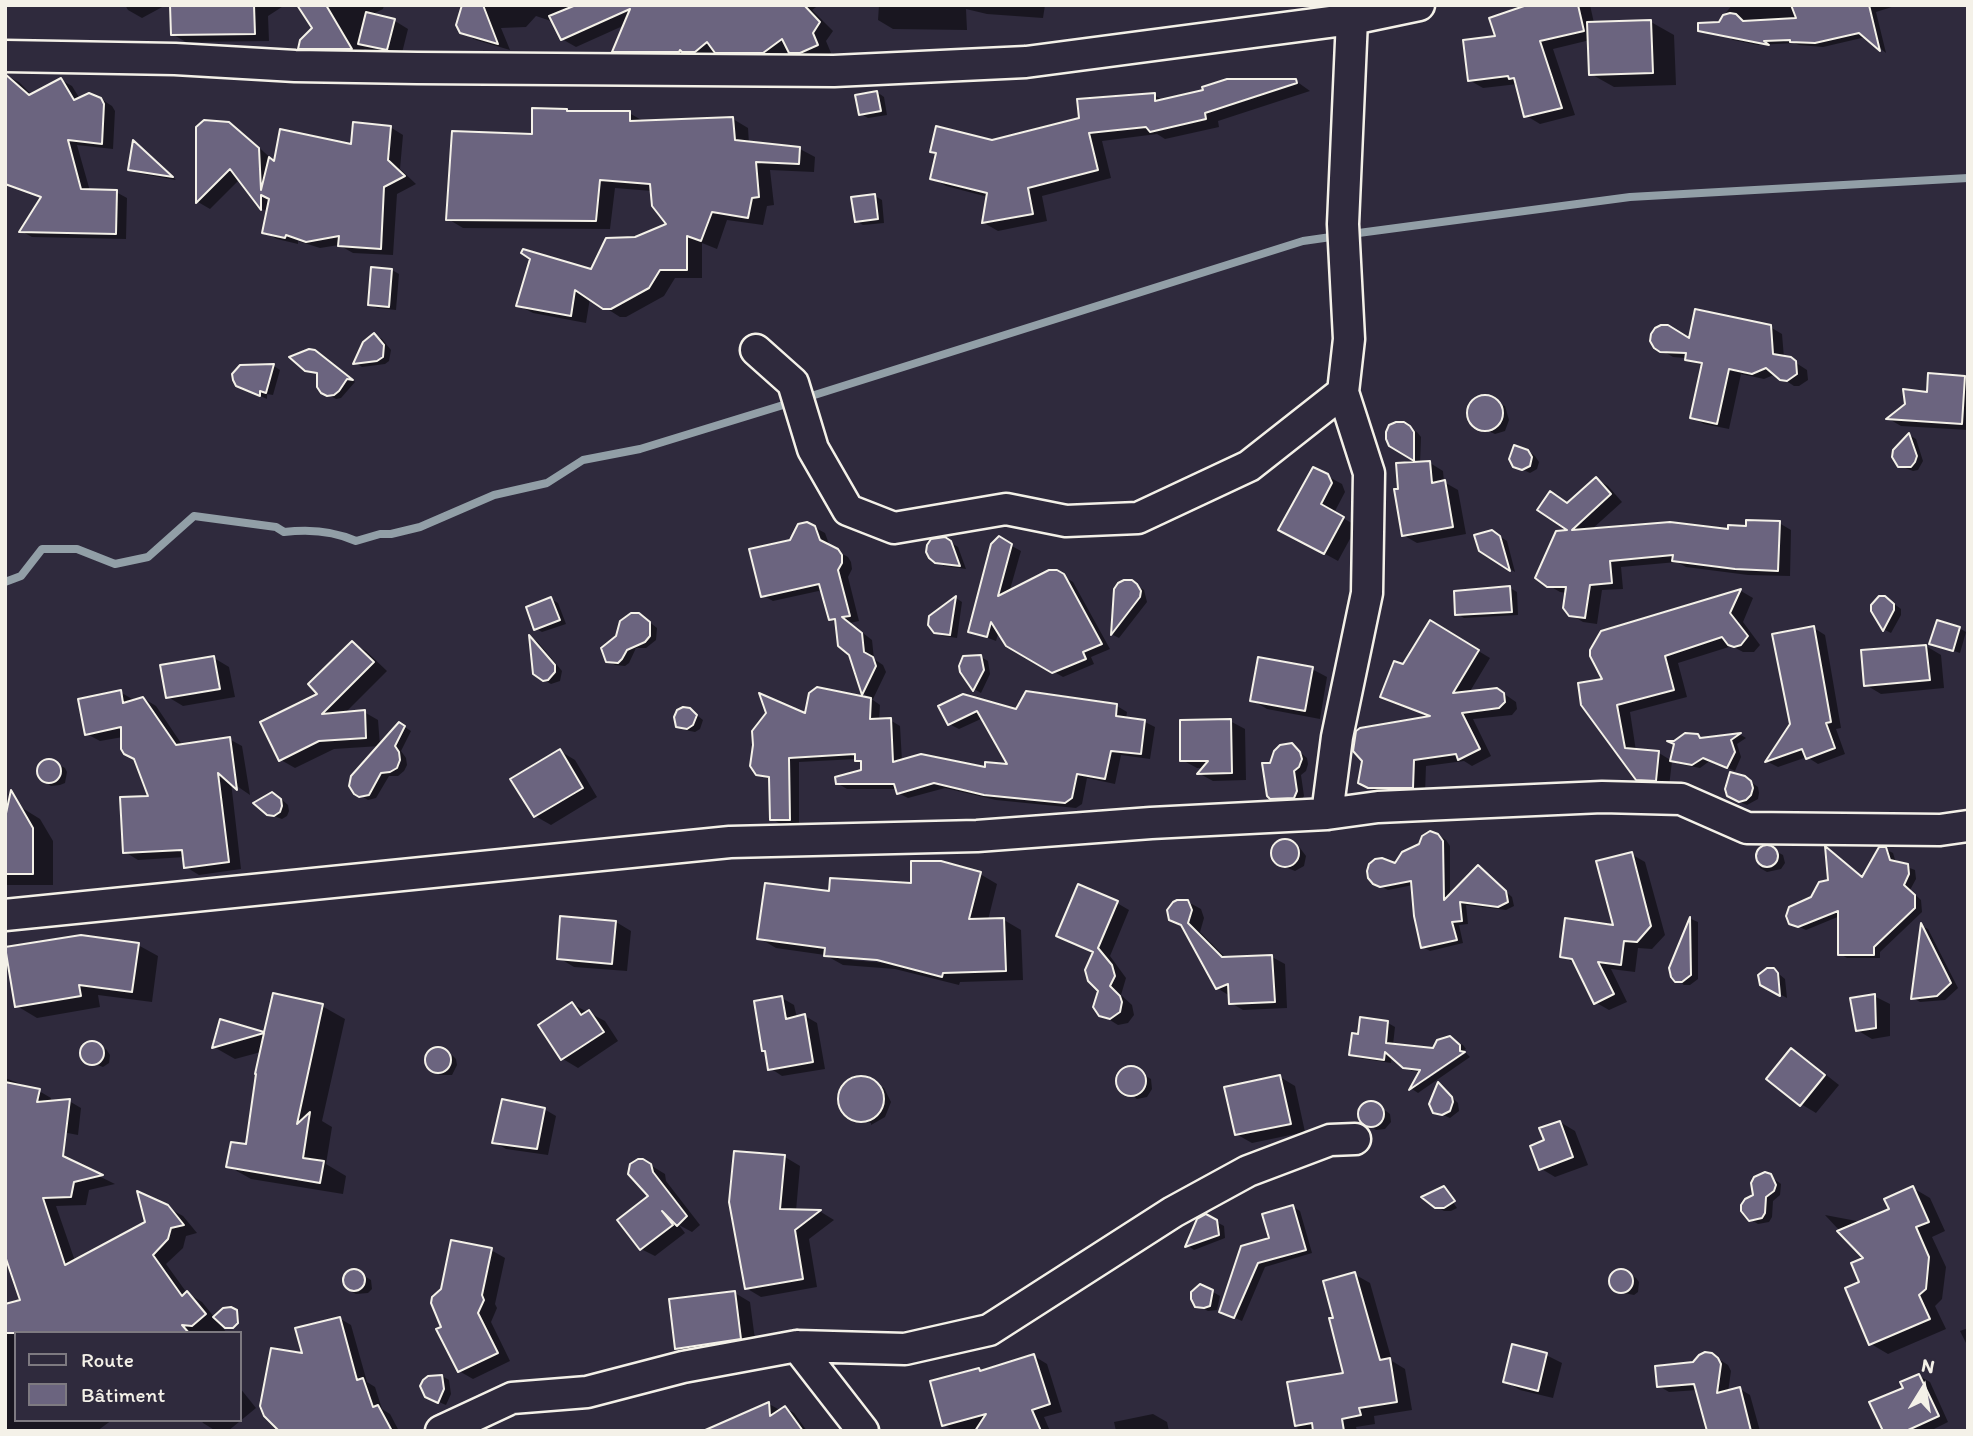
<!DOCTYPE html>
<meta charset="utf-8">
<style>
body{margin:0}
#map{position:relative;width:1973px;height:1436px;overflow:hidden;background:#2f2a3d;font-family:Itim,sans-serif}
canvas{display:block}
.frame{position:absolute;inset:0;border:7px solid #f4f1e8;pointer-events:none}
.legend{position:absolute;left:14px;top:1331px;width:228px;height:91px;box-sizing:border-box;background:#2f2a3d;border:2px solid #7e7a81;margin:0;padding:9px 12px;list-style:none;font-size:21px;color:#f4f1e8}
.legend li{display:flex;align-items:center;gap:14px;height:35px}
.legend b{width:35px;border:2px solid #7e7a81}
.north{position:absolute;left:1889px;top:1352px;width:70px;height:70px;-webkit-text-stroke:5px #2f2a3d;paint-order:stroke;rotate:11deg;font-size:19px;font-weight:700;line-height:28px;text-align:center;color:#f4f1e8}
.north::after{content:'';display:block;margin:auto;width:24px;height:32px;background:#f4f1e8;clip-path:polygon(50% 0,100% 100%,50% 72%,0 100%)}
</style>
<div id="map">
<canvas width="1973" height="1436"></canvas>
<div class="frame"></div>
<ul class="legend">
<li><b style="height:9px;background:#2f2a3d"></b>Route</li>
<li><b style="height:19px;background:#6b647f"></b>Bâtiment</li>
</ul>
<div class="north">N</div>
</div>
<script>
const ctx = document.querySelector('canvas').getContext('2d');
ctx.lineJoin = 'round';
function fill(path, color) {
  ctx.fillStyle = color;
  ctx.fill(path, 'evenodd');
}
function trace(path, color, width, dash) {
  ctx.strokeStyle = color;
  ctx.lineWidth = width;
  ctx.lineCap = dash ? 'butt' : 'round';
  ctx.setLineDash(dash || []);
  ctx.stroke(path);
}
const shadow = new Path2D(`
 M 125,5 L 166,5 L 142,18 L 128,10 Z
 M 171,5 L 285,5 L 268,16 L 269,41 L 186,42 L 172,34 Z
 M 305,5 L 384,5 L 383,9 L 371,15 L 395,21 L 408,29 L 401,57 L 365,49 L 356,56 L 314,56 L 300,48 L 314,28 Z
 M 465,5 L 819,5 L 812,10 L 833,31 L 826,41 L 831,53 L 815,60 L 804,60 L 789,51 L 778,60 L 730,60 L 717,52 L 709,59 L 628,59 L 615,51 L 625,25 L 576,47 L 562,39 L 554,22 L 536,16 L 526,27 L 501,28 L 510,50 L 476,40 L 461,32 Z
 M 879,5 L 1045,5 L 1043,18 L 987,14 L 966,9 L 967,30 L 893,29 L 878,20 Z
 M 1590,5 L 1594,23 L 1651,22 L 1674,35 L 1676,85 L 1614,87 L 1591,74 L 1590,40 L 1553,49 L 1575,115 L 1540,124 L 1525,115 L 1518,84 L 1483,88 L 1469,80 L 1497,38 L 1521,9 L 1520,6 Z
 M 1732,5 L 1898,5 L 1876,12 L 1886,53 L 1866,37 L 1823,47 L 1799,45 L 1794,43 L 1758,45 L 1733,40 L 1725,35 L 1721,19 Z
 M 5,75 L 19,82 L 33,96 L 61,80 L 72,86 L 80,99 L 101,99 L 112,106 L 115,111 L 113,149 L 77,145 L 90,191 L 116,192 L 127,198 L 126,239 L 32,237 L 21,231 L 42,198 L 6,182 Z
 M 1296,81 L 1310,91 L 1218,121 L 1219,127 L 1165,139 L 1157,134 L 1102,141 L 1111,178 L 1042,196 L 1047,221 L 998,231 L 984,223 L 988,197 L 946,186 L 932,178 L 938,154 L 932,151 L 992,142 L 1081,119 L 1154,95 L 1164,101 Z
 M 877,92 L 884,97 L 887,115 L 868,118 L 861,114 Z
 M 567,110 L 571,113 L 629,113 L 645,122 L 733,119 L 748,128 L 749,144 L 800,149 L 815,157 L 814,172 L 770,170 L 774,205 L 767,206 L 763,225 L 727,220 L 717,249 L 702,243 L 702,278 L 675,278 L 664,296 L 626,317 L 620,317 L 590,298 L 586,323 L 533,313 L 518,305 L 592,271 L 636,238 L 669,225 L 652,191 L 615,188 L 610,229 L 463,228 L 448,219 L 534,136 Z
 M 229,124 L 242,132 L 275,162 L 352,146 L 390,127 L 403,135 L 400,169 L 416,184 L 397,194 L 393,255 L 353,253 L 339,245 L 320,248 L 298,241 L 298,244 L 277,239 L 264,232 L 268,212 L 262,209 L 240,179 L 210,209 L 198,202 L 198,128 Z
 M 134,143 L 140,146 L 176,180 L 137,173 L 130,169 Z
 M 875,196 L 882,200 L 884,223 L 863,225 L 856,221 Z
 M 392,270 L 399,274 L 396,310 L 377,308 L 370,304 Z
 M 1770,327 L 1782,334 L 1784,358 L 1790,359 L 1807,370 L 1808,380 L 1799,386 L 1794,386 L 1776,374 L 1764,379 L 1741,374 L 1729,429 L 1704,424 L 1692,417 L 1703,366 L 1685,358 L 1673,357 L 1661,350 L 1690,340 Z
 M 374,335 L 382,339 L 391,350 L 389,361 L 385,364 L 362,367 L 356,363 Z
 M 323,357 L 355,382 L 341,398 L 336,399 L 322,391 L 319,375 L 306,369 Z
 M 274,366 L 280,370 L 273,395 L 267,394 L 267,399 L 245,389 L 241,367 Z
 M 1965,378 L 1968,379 L 1968,430 L 1901,426 L 1889,419 L 1928,393 Z
 M 1483,397 L 1505,406 L 1509,420 L 1505,431 L 1495,434 L 1473,424 L 1469,418 L 1471,404 Z
 M 1403,424 L 1417,432 L 1421,437 L 1420,463 L 1391,445 Z
 M 1909,435 L 1916,439 L 1923,461 L 1918,470 L 1913,471 L 1900,466 Z
 M 1528,451 L 1535,456 L 1539,462 L 1537,469 L 1530,473 L 1515,466 Z
 M 1430,463 L 1443,471 L 1444,482 L 1458,490 L 1466,534 L 1417,543 L 1403,535 Z
 M 1327,476 L 1342,484 L 1345,492 L 1334,513 L 1357,526 L 1338,561 L 1280,529 Z
 M 1596,479 L 1608,486 L 1622,502 L 1591,530 L 1730,531 L 1779,523 L 1791,530 L 1790,576 L 1748,575 L 1686,567 L 1677,562 L 1621,567 L 1623,589 L 1602,590 L 1597,624 L 1583,622 L 1570,614 L 1567,593 L 1560,592 L 1548,585 L 1572,532 L 1568,504 Z
 M 814,527 L 825,533 L 830,547 L 848,557 L 851,562 L 852,569 L 848,577 L 859,621 L 850,623 L 872,640 L 874,659 L 883,665 L 886,672 L 873,699 L 864,694 L 851,654 L 837,623 L 830,619 L 823,590 L 773,601 L 762,595 L 791,542 Z
 M 1499,536 L 1507,541 L 1515,572 L 1480,550 Z
 M 945,539 L 958,547 L 966,569 L 944,566 L 936,561 Z
 M 999,539 L 1021,551 L 1009,593 L 1057,572 L 1073,582 L 1110,649 L 1091,657 L 1094,664 L 1063,677 L 1007,645 L 999,631 L 996,641 L 970,631 Z
 M 1131,582 L 1144,590 L 1147,602 L 1119,638 L 1113,635 L 1116,589 Z
 M 1510,588 L 1517,592 L 1518,615 L 1464,618 L 1457,614 Z
 M 1741,591 L 1753,598 L 1743,622 L 1760,645 L 1754,652 L 1743,652 L 1732,646 L 1678,663 L 1687,697 L 1630,712 L 1636,751 L 1659,753 L 1672,761 L 1669,787 L 1651,787 L 1637,779 L 1583,704 L 1605,680 L 1602,632 Z
 M 1885,597 L 1901,609 L 1901,615 L 1891,633 L 1885,630 L 1873,610 Z
 M 956,598 L 962,602 L 957,638 L 943,636 L 935,631 L 931,617 Z
 M 551,599 L 558,603 L 566,624 L 542,632 L 535,628 Z
 M 639,614 L 657,628 L 656,640 L 646,648 L 636,648 L 629,663 L 625,666 L 615,665 L 607,660 Z
 M 1430,622 L 1490,658 L 1469,693 L 1497,689 L 1516,702 L 1517,709 L 1512,715 L 1473,719 L 1491,756 L 1472,766 L 1464,761 L 1426,766 L 1425,794 L 1382,794 L 1360,782 L 1432,718 L 1382,696 L 1404,666 Z
 M 1814,628 L 1825,635 L 1841,728 L 1836,729 L 1845,754 L 1818,764 L 1807,757 L 1778,767 L 1768,762 L 1792,724 Z
 M 1959,628 L 1966,632 L 1960,653 L 1932,643 Z
 M 532,639 L 537,641 L 562,671 L 560,681 L 551,684 L 544,680 Z
 M 352,643 L 366,651 L 387,671 L 344,714 L 364,712 L 378,720 L 380,746 L 334,749 L 295,768 L 281,760 Z
 M 1926,646 L 1941,655 L 1944,688 L 1881,694 L 1866,685 Z
 M 981,657 L 988,661 L 990,674 L 981,693 L 974,689 L 961,672 Z
 M 214,658 L 229,667 L 235,697 L 183,706 L 168,697 Z
 M 1312,669 L 1327,677 L 1320,719 L 1267,709 L 1252,700 Z
 M 818,689 L 873,700 L 880,705 L 879,721 L 890,720 L 900,726 L 902,761 L 986,769 L 1011,766 L 983,718 L 959,729 L 949,724 L 941,707 L 1017,711 L 1027,693 L 1117,706 L 1127,712 L 1126,719 L 1145,722 L 1155,727 L 1150,759 L 1121,755 L 1115,784 L 1087,778 L 1082,804 L 1076,808 L 996,800 L 945,788 L 908,798 L 898,793 L 897,789 L 847,789 L 837,783 L 862,772 L 862,763 L 856,759 L 799,762 L 799,824 L 782,825 L 772,819 L 771,780 L 757,773 L 806,716 Z
 M 120,692 L 134,700 L 143,698 L 156,706 L 183,746 L 229,739 L 242,746 L 250,795 L 231,782 L 241,869 L 199,875 L 186,867 L 185,857 L 138,860 L 125,852 L 151,797 L 136,759 L 123,737 L 100,741 L 87,734 Z
 M 689,709 L 703,720 L 700,729 L 695,732 L 685,730 L 678,726 Z
 M 1230,721 L 1245,729 L 1246,780 L 1213,781 L 1200,774 L 1204,768 L 1197,768 L 1182,760 Z
 M 400,724 L 411,731 L 401,751 L 406,758 L 407,765 L 404,771 L 398,776 L 389,776 L 376,798 L 368,800 L 352,790 Z
 M 1741,735 L 1746,738 L 1737,744 L 1741,757 L 1735,771 L 1711,760 L 1700,768 L 1679,764 L 1672,760 L 1697,736 L 1702,739 Z
 M 1291,745 L 1307,758 L 1308,764 L 1306,771 L 1301,775 L 1304,796 L 1301,801 L 1279,802 L 1271,798 L 1271,765 Z
 M 560,751 L 575,760 L 597,797 L 551,825 L 535,816 Z
 M 52,761 L 65,768 L 67,772 L 65,783 L 60,785 L 51,786 L 44,781 L 39,774 L 42,763 Z
 M 1745,778 L 1758,787 L 1759,793 L 1758,799 L 1747,805 L 1733,799 Z
 M 280,798 L 288,805 L 289,811 L 287,816 L 282,819 L 268,814 Z
 M 19,806 L 40,819 L 53,841 L 53,885 L 5,885 L 5,807 Z
 M 1438,835 L 1446,840 L 1450,846 L 1450,895 L 1478,867 L 1512,897 L 1514,906 L 1506,910 L 1466,905 L 1468,924 L 1459,925 L 1463,943 L 1430,951 L 1423,947 L 1413,885 L 1388,890 L 1374,883 Z
 M 1285,840 L 1300,848 L 1306,856 L 1304,866 L 1295,871 L 1278,864 L 1272,856 L 1275,846 Z
 M 1761,848 L 1770,848 L 1783,855 L 1785,863 L 1781,869 L 1767,872 L 1760,868 L 1757,855 Z
 M 1885,849 L 1893,853 L 1896,863 L 1915,870 L 1916,879 L 1910,890 L 1921,900 L 1922,912 L 1880,952 L 1880,958 L 1847,958 L 1840,954 L 1840,916 L 1806,930 L 1791,923 L 1867,884 Z
 M 1631,854 L 1645,862 L 1665,935 L 1652,949 L 1638,948 L 1635,972 L 1611,969 L 1627,1002 L 1609,1010 L 1595,1002 L 1576,964 L 1562,956 L 1615,927 Z
 M 980,874 L 997,884 L 988,920 L 1004,920 L 1021,930 L 1023,980 L 960,982 L 959,985 L 895,969 L 843,965 L 825,955 L 776,948 L 759,938 L 831,893 L 913,885 ZM 836,956 L 886,959 L 885,963 L 840,959 Z
 M 1188,902 L 1201,909 L 1204,918 L 1200,932 L 1227,959 L 1272,957 L 1285,964 L 1287,1008 L 1243,1010 L 1231,1003 L 1230,996 L 1217,988 L 1183,926 Z
 M 1117,903 L 1129,910 L 1110,956 L 1126,978 L 1121,995 L 1132,1005 L 1134,1015 L 1128,1023 L 1118,1025 L 1105,1017 L 1094,953 L 1058,936 Z
 M 1691,919 L 1698,922 L 1698,979 L 1690,985 L 1684,985 L 1677,980 L 1671,969 Z
 M 616,922 L 631,931 L 627,971 L 574,967 L 559,958 Z
 M 1922,926 L 1928,929 L 1958,988 L 1945,1000 L 1920,1002 L 1913,998 Z
 M 138,945 L 158,956 L 152,1002 L 98,995 L 100,1007 L 37,1018 L 17,1006 Z
 M 1774,970 L 1785,979 L 1787,998 L 1761,984 Z
 M 1874,996 L 1890,1004 L 1890,1036 L 1872,1039 L 1857,1030 Z
 M 782,998 L 794,1005 L 797,1018 L 805,1016 L 817,1023 L 825,1069 L 782,1076 L 770,1068 L 767,1052 L 764,1050 Z
 M 572,1004 L 605,1021 L 618,1041 L 578,1068 L 563,1059 Z
 M 322,1006 L 345,1019 L 322,1121 L 332,1127 L 326,1164 L 346,1176 L 343,1194 L 251,1179 L 228,1166 L 247,1146 L 261,1052 L 235,1059 L 214,1047 L 221,1021 L 265,1034 Z
 M 1388,1023 L 1395,1027 L 1393,1045 L 1434,1050 L 1450,1038 L 1463,1045 L 1466,1049 L 1425,1077 L 1425,1081 L 1466,1053 L 1470,1057 L 1418,1093 L 1412,1089 L 1421,1072 L 1412,1071 L 1392,1055 L 1391,1063 L 1358,1058 L 1351,1054 L 1359,1036 Z
 M 90,1043 L 106,1049 L 110,1055 L 109,1063 L 103,1067 L 87,1061 L 83,1055 L 84,1047 Z
 M 438,1049 L 452,1055 L 456,1059 L 457,1065 L 452,1075 L 440,1075 L 428,1065 L 428,1055 Z
 M 1791,1050 L 1806,1059 L 1839,1085 L 1816,1113 L 1801,1104 Z
 M 1134,1069 L 1151,1079 L 1152,1089 L 1147,1097 L 1137,1099 L 1121,1088 L 1119,1079 L 1124,1071 Z
 M 1280,1077 L 1295,1086 L 1305,1132 L 1252,1143 L 1236,1134 Z
 M 5,1078 L 39,1091 L 51,1098 L 50,1103 L 69,1101 L 81,1108 L 78,1135 L 5,1121 Z
 M 860,1078 L 884,1088 L 891,1102 L 885,1117 L 871,1125 L 871,1123 L 847,1115 L 840,1100 L 845,1085 Z
 M 1439,1085 L 1458,1103 L 1459,1111 L 1450,1118 L 1434,1111 Z
 M 1367,1103 L 1375,1103 L 1390,1114 L 1391,1122 L 1385,1129 L 1376,1130 L 1361,1119 L 1361,1110 Z
 M 544,1109 L 556,1116 L 548,1155 L 506,1149 L 494,1142 Z
 M 1560,1122 L 1575,1131 L 1588,1165 L 1555,1177 L 1540,1168 L 1547,1141 Z
 M 58,1156 L 115,1184 L 89,1190 L 86,1205 L 56,1206 L 75,1261 L 147,1223 L 167,1207 L 183,1216 L 197,1233 L 186,1236 L 183,1248 L 166,1264 L 187,1293 L 202,1302 L 227,1333 L 16,1333 L 16,1420 L 112,1420 L 97,1431 L 5,1431 L 5,1330 L 22,1301 L 5,1251 Z
 M 785,1157 L 800,1166 L 796,1211 L 821,1212 L 834,1220 L 809,1239 L 817,1287 L 761,1297 L 746,1288 Z
 M 642,1160 L 665,1174 L 666,1181 L 700,1225 L 692,1232 L 679,1225 L 685,1233 L 655,1256 L 641,1249 L 650,1197 L 631,1177 L 629,1169 Z
 M 1770,1176 L 1781,1184 L 1780,1195 L 1773,1201 L 1772,1217 L 1769,1222 L 1758,1224 L 1750,1219 L 1755,1196 Z
 M 1444,1188 L 1449,1191 L 1445,1191 L 1457,1208 L 1451,1211 L 1444,1211 L 1436,1206 Z
 M 1913,1188 L 1930,1198 L 1945,1231 L 1932,1237 L 1946,1267 L 1942,1299 L 1935,1306 L 1946,1329 L 1888,1354 L 1871,1344 L 1861,1283 L 1866,1259 L 1825,1215 L 1862,1222 L 1891,1210 Z
 M 1293,1207 L 1300,1211 L 1312,1253 L 1265,1267 L 1242,1321 L 1221,1312 Z
 M 1206,1216 L 1224,1226 L 1225,1238 L 1194,1250 L 1188,1246 L 1198,1221 Z
 M 491,1250 L 505,1258 L 495,1304 L 497,1308 L 491,1322 L 510,1361 L 473,1379 L 459,1371 L 443,1328 Z
 M 356,1271 L 371,1280 L 372,1289 L 368,1293 L 356,1294 L 348,1290 L 344,1280 L 349,1272 Z
 M 1618,1271 L 1628,1273 L 1636,1278 L 1639,1282 L 1638,1292 L 1634,1295 L 1624,1293 L 1616,1289 L 1610,1282 Z
 M 1354,1274 L 1370,1283 L 1392,1361 L 1405,1369 L 1412,1410 L 1374,1416 L 1375,1424 L 1356,1427 L 1357,1431 L 1298,1431 L 1290,1384 L 1345,1375 L 1335,1319 Z
 M 1213,1292 L 1220,1296 L 1217,1310 L 1208,1311 L 1200,1307 Z
 M 735,1293 L 750,1302 L 756,1347 L 692,1356 L 677,1348 Z
 M 339,1318 L 351,1325 L 367,1382 L 375,1387 L 382,1409 L 390,1414 L 399,1431 L 320,1431 L 304,1355 Z
 M 1968,1328 L 1968,1347 L 1960,1331 Z
 M 1546,1355 L 1562,1363 L 1553,1398 L 1520,1390 L 1505,1381 Z
 M 1712,1355 L 1728,1365 L 1731,1371 L 1728,1392 L 1740,1389 L 1750,1395 L 1760,1431 L 1709,1431 L 1698,1390 L 1669,1392 L 1659,1386 Z
 M 1034,1356 L 1047,1364 L 1062,1412 L 1044,1417 L 1050,1431 L 971,1429 L 954,1431 L 944,1425 L 979,1370 L 982,1372 Z
 M 442,1376 L 449,1380 L 451,1394 L 446,1405 L 434,1400 Z
 M 1919,1376 L 1930,1382 L 1948,1422 L 1930,1431 L 1885,1431 L 1905,1389 Z
 M 240,1388 L 256,1408 L 228,1431 L 216,1431 L 203,1423 L 201,1420 L 240,1420 Z
 M 769,1404 L 778,1409 L 778,1413 L 785,1408 L 794,1413 L 807,1431 L 732,1431 Z
 M 1153,1414 L 1167,1422 L 1169,1431 L 1116,1431 L 1114,1422 Z`);
const stream = new Path2D(`
 M 1351,234 L 1630,197 L 1968,178
 M 805,398 L 1303,241 L 1338,236
 M 5,582 L 21,576 L 42,549 L 77,549 L 115,564 L 148,557 L 194,516 L 276,527 L 284,532 C 308,529 334,531 356,541 L 380,534 L 391,534 L 420,527 L 494,495 L 547,483 L 583,460 L 640,449 L 793,402`);
const building = new Path2D(`
 M 170,5 L 254,5 L 255,34 L 171,35 Z
 M 297,5 L 326,5 L 352,49 L 298,49 L 300,40 L 312,28 Z
 M 462,5 L 483,5 L 498,44 L 460,33 L 456,25 Z
 M 576,5 L 804,5 L 820,22 L 813,33 L 818,45 L 800,53 L 789,53 L 782,39 L 763,53 L 715,53 L 707,42 L 695,52 L 682,52 L 680,50 L 679,52 L 612,52 L 630,9 L 561,40 L 549,16 Z
 M 1527,5 L 1578,5 L 1584,31 L 1540,41 L 1562,108 L 1524,117 L 1514,78 L 1509,79 L 1508,76 L 1468,81 L 1463,40 L 1495,36 L 1489,18 Z
 M 1791,5 L 1869,5 L 1880,51 L 1859,33 L 1815,43 L 1790,42 L 1790,40 L 1764,41 L 1769,45 L 1698,31 L 1698,23 L 1719,22 L 1723,15 L 1730,13 L 1736,14 L 1743,21 L 1796,18 Z
 M 366,12 L 395,19 L 387,50 L 358,44 Z
 M 1651,20 L 1653,73 L 1589,75 L 1587,22 Z
 M 5,74 L 29,95 L 61,78 L 74,100 L 89,93 L 101,98 L 104,104 L 102,144 L 68,140 L 81,189 L 117,190 L 116,234 L 19,232 L 41,197 L 5,184 Z
 M 1227,79 L 1296,79 L 1297,83 L 1205,113 L 1206,119 L 1150,132 L 1146,127 L 1089,133 L 1098,170 L 1028,188 L 1033,214 L 982,223 L 987,193 L 930,179 L 936,153 L 930,152 L 936,126 L 992,140 L 1079,118 L 1077,99 L 1155,93 L 1155,101 L 1203,90 L 1202,87 Z
 M 877,91 L 881,111 L 859,115 L 855,95 Z
 M 532,108 L 567,109 L 567,111 L 630,111 L 630,121 L 733,117 L 735,140 L 800,147 L 799,164 L 756,162 L 759,197 L 752,198 L 748,218 L 712,212 L 701,241 L 687,236 L 687,270 L 660,270 L 649,288 L 611,309 L 603,309 L 575,290 L 571,316 L 516,306 L 530,259 L 521,253 L 523,249 L 591,269 L 606,238 L 635,237 L 666,224 L 652,206 L 650,184 L 600,180 L 596,221 L 446,220 L 452,131 L 532,134 Z
 M 204,120 L 229,122 L 259,148 L 261,190 L 269,157 L 274,161 L 280,129 L 351,144 L 353,122 L 391,126 L 388,160 L 405,176 L 384,187 L 381,249 L 338,246 L 339,236 L 306,242 L 286,235 L 285,238 L 262,233 L 269,199 L 261,195 L 261,210 L 230,169 L 196,203 L 196,127 Z
 M 133,140 L 173,177 L 128,170 Z
 M 875,194 L 878,219 L 855,222 L 851,197 Z
 M 371,267 L 392,269 L 389,307 L 368,305 Z
 M 1695,309 L 1771,325 L 1773,354 L 1791,357 L 1796,361 L 1797,374 L 1787,381 L 1780,380 L 1766,368 L 1752,374 L 1729,369 L 1717,424 L 1690,418 L 1702,363 L 1685,360 L 1686,353 L 1660,352 L 1654,348 L 1650,341 L 1651,334 L 1655,328 L 1661,325 L 1668,325 L 1689,338 Z
 M 374,333 L 384,345 L 383,357 L 377,361 L 353,364 L 363,342 Z
 M 309,349 L 315,350 L 353,380 L 347,379 L 339,391 L 334,395 L 327,396 L 321,393 L 317,387 L 317,373 L 305,371 L 289,357 Z
 M 274,364 L 266,393 L 260,391 L 260,396 L 236,386 L 233,380 L 232,374 L 240,365 Z
 M 1928,373 L 1965,376 L 1962,424 L 1886,419 L 1905,404 L 1903,389 L 1927,392 Z
 M1467 413a18 18 0 1 1 36 0a18 18 0 1 1-36 0Z
 M 1396,422 L 1404,422 L 1410,426 L 1414,432 L 1414,461 L 1389,446 L 1386,439 L 1386,432 L 1389,425 Z
 M 1909,433 L 1917,456 L 1915,462 L 1911,467 L 1898,467 L 1892,457 L 1893,450 Z
 M 1514,445 L 1528,450 L 1532,457 L 1530,466 L 1522,470 L 1513,467 L 1509,459 Z
 M 1430,461 L 1432,483 L 1445,480 L 1453,527 L 1402,536 L 1394,489 L 1398,489 L 1396,463 Z
 M 1313,467 L 1328,474 L 1332,483 L 1321,504 L 1344,517 L 1324,554 L 1278,530 Z
 M 1596,477 L 1611,494 L 1572,530 L 1670,522 L 1728,529 L 1728,525 L 1746,526 L 1746,520 L 1780,521 L 1778,571 L 1735,569 L 1672,561 L 1673,555 L 1610,561 L 1612,583 L 1590,585 L 1585,618 L 1569,616 L 1563,608 L 1566,587 L 1547,587 L 1535,578 L 1556,531 L 1567,530 L 1537,510 L 1550,491 L 1567,503 Z
 M 807,522 L 815,526 L 820,540 L 838,549 L 842,555 L 842,563 L 838,570 L 850,616 L 842,617 L 862,633 L 864,652 L 873,657 L 876,666 L 862,695 L 849,655 L 838,646 L 835,619 L 829,620 L 819,584 L 761,597 L 749,549 L 790,540 L 798,524 Z
 M 1492,530 L 1500,536 L 1510,571 L 1479,551 L 1474,535 Z
 M 999,536 L 1012,544 L 998,596 L 1049,570 L 1057,570 L 1064,574 L 1102,644 L 1083,652 L 1086,659 L 1052,673 L 1006,646 L 991,622 L 987,637 L 968,632 L 991,544 Z
 M 945,537 L 951,541 L 960,566 L 935,563 L 929,558 L 926,552 L 927,545 L 931,539 Z
 M 1124,580 L 1132,580 L 1137,584 L 1141,591 L 1140,597 L 1111,635 L 1114,589 L 1118,583 Z
 M 1510,586 L 1512,612 L 1455,615 L 1454,591 Z
 M 1741,589 L 1730,613 L 1748,636 L 1741,645 L 1734,647 L 1728,645 L 1722,637 L 1665,656 L 1674,690 L 1617,705 L 1625,748 L 1659,751 L 1656,781 L 1636,780 L 1581,705 L 1578,683 L 1602,679 L 1590,656 L 1590,650 L 1601,631 Z
 M 956,596 L 950,635 L 934,633 L 928,625 L 929,616 Z
 M 1879,596 L 1885,596 L 1894,604 L 1894,610 L 1883,631 L 1871,611 L 1871,605 Z
 M 551,597 L 560,620 L 534,630 L 526,607 Z
 M 631,613 L 639,613 L 650,622 L 650,636 L 645,642 L 627,650 L 622,659 L 618,663 L 606,662 L 601,648 L 616,636 L 620,621 Z
 M 1430,620 L 1479,650 L 1453,693 L 1497,688 L 1504,693 L 1505,702 L 1499,708 L 1462,713 L 1480,749 L 1458,760 L 1456,754 L 1414,760 L 1413,788 L 1368,788 L 1358,783 L 1362,761 L 1353,751 L 1356,731 L 1360,728 L 1430,716 L 1380,697 L 1394,661 L 1403,664 Z
 M 1937,620 L 1960,627 L 1953,651 L 1929,644 Z
 M 1814,626 L 1831,722 L 1826,723 L 1835,748 L 1806,759 L 1802,749 L 1765,762 L 1790,724 L 1772,634 Z
 M 529,635 L 555,665 L 555,672 L 548,680 L 543,681 L 533,674 Z
 M 352,641 L 374,662 L 322,714 L 365,710 L 366,738 L 319,741 L 279,761 L 260,722 L 317,694 L 308,684 Z
 M 1926,645 L 1930,680 L 1864,686 L 1861,650 Z
 M 981,655 L 984,670 L 973,691 L 960,672 L 959,666 L 963,656 Z
 M 214,656 L 220,689 L 166,698 L 160,665 Z
 M 1258,657 L 1313,667 L 1305,711 L 1250,701 Z
 M 817,687 L 871,698 L 870,719 L 891,718 L 893,762 L 921,754 L 985,767 L 985,762 L 1007,764 L 977,711 L 948,725 L 938,706 L 963,694 L 1016,709 L 1026,691 L 1117,704 L 1116,716 L 1145,720 L 1141,754 L 1111,751 L 1105,779 L 1077,774 L 1072,798 L 1065,803 L 984,795 L 934,783 L 897,794 L 894,784 L 836,784 L 835,777 L 861,770 L 861,761 L 855,761 L 855,754 L 789,758 L 790,820 L 770,820 L 769,777 L 756,775 L 750,766 L 753,745 L 752,731 L 766,713 L 759,693 L 805,713 L 809,693 Z
 M 121,690 L 123,703 L 143,697 L 176,745 L 230,737 L 237,790 L 218,773 L 229,862 L 184,868 L 182,850 L 123,853 L 120,797 L 148,796 L 134,759 L 124,754 L 121,749 L 121,727 L 85,735 L 78,699 Z
 M 683,707 L 690,708 L 697,715 L 693,725 L 687,729 L 676,727 L 674,717 L 677,710 Z
 M 1231,719 L 1232,773 L 1197,774 L 1208,761 L 1180,761 L 1180,720 Z
 M 399,722 L 405,726 L 395,746 L 399,752 L 400,760 L 397,768 L 390,772 L 381,773 L 369,795 L 359,797 L 354,794 L 349,786 L 351,776 Z
 M 1685,733 L 1698,734 L 1700,738 L 1741,733 L 1731,740 L 1735,752 L 1727,768 L 1703,758 L 1692,765 L 1670,761 L 1674,744 L 1667,741 L 1674,741 Z
 M 1292,743 L 1300,752 L 1302,759 L 1299,767 L 1294,771 L 1297,791 L 1294,798 L 1270,799 L 1267,796 L 1262,763 L 1270,763 L 1274,751 L 1280,745 Z
 M 560,749 L 583,788 L 534,817 L 510,779 Z
 M37 771a12 12 0 1 1 24 0a12 12 0 1 1-24 0Z
 M 1730,772 L 1745,776 L 1751,781 L 1753,788 L 1751,795 L 1746,800 L 1739,802 L 1727,796 L 1725,789 Z
 M 11,790 L 33,828 L 33,874 L 5,874 L 5,818 Z
 M 272,792 L 281,799 L 282,806 L 280,812 L 274,816 L 267,815 L 253,803 Z
 M 1430,831 L 1438,834 L 1443,841 L 1444,900 L 1478,865 L 1506,891 L 1508,902 L 1498,907 L 1460,902 L 1462,921 L 1452,922 L 1457,940 L 1421,948 L 1414,916 L 1411,881 L 1380,887 L 1373,884 L 1368,878 L 1367,871 L 1369,864 L 1375,859 L 1382,858 L 1395,863 L 1402,852 L 1419,844 L 1422,836 Z
 M1271 853a14 14 0 1 1 28 0a14 14 0 1 1-28 0Z
 M1756 856a11 11 0 1 1 22 0a11 11 0 1 1-22 0Z
 M 1825,846 L 1862,877 L 1879,847 L 1886,847 L 1890,860 L 1908,864 L 1909,874 L 1904,885 L 1915,895 L 1915,908 L 1874,947 L 1874,955 L 1838,955 L 1838,911 L 1798,927 L 1789,924 L 1786,916 L 1789,907 L 1811,897 L 1819,882 L 1828,880 Z
 M 1632,852 L 1651,926 L 1637,942 L 1624,941 L 1621,965 L 1598,962 L 1614,994 L 1594,1004 L 1572,959 L 1560,957 L 1565,918 L 1613,925 L 1596,861 Z
 M 911,861 L 941,861 L 981,872 L 969,919 L 1004,918 L 1006,971 L 943,973 L 942,977 L 877,960 L 824,956 L 825,948 L 757,939 L 765,883 L 829,891 L 830,878 L 911,883 Z
 M 1078,884 L 1118,901 L 1098,948 L 1112,965 L 1115,976 L 1110,986 L 1120,996 L 1122,1002 L 1120,1012 L 1110,1019 L 1099,1016 L 1093,1007 L 1098,991 L 1088,981 L 1085,970 L 1093,952 L 1056,936 Z
 M 1177,900 L 1188,900 L 1192,910 L 1188,923 L 1222,957 L 1272,955 L 1275,1002 L 1229,1004 L 1228,984 L 1216,989 L 1181,925 L 1169,920 L 1167,910 L 1173,902 Z
 M 560,916 L 616,921 L 612,964 L 557,959 Z
 M 1690,917 L 1691,975 L 1682,982 L 1675,982 L 1671,977 L 1669,968 Z
 M 1921,923 L 1951,983 L 1937,996 L 1911,999 Z
 M 81,935 L 139,943 L 132,992 L 79,985 L 81,996 L 15,1007 L 5,947 Z
 M 1767,968 L 1774,968 L 1778,973 L 1780,996 L 1760,985 L 1758,975 Z
 M 273,993 L 323,1004 L 297,1124 L 310,1112 L 303,1158 L 324,1161 L 320,1183 L 226,1167 L 231,1142 L 246,1144 L 256,1074 L 255,1074 L 264,1033 L 212,1048 L 220,1019 L 264,1032 Z
 M 1875,994 L 1876,1028 L 1856,1031 L 1850,998 Z
 M 782,996 L 786,1019 L 805,1014 L 813,1062 L 768,1070 L 765,1051 L 762,1051 L 754,1001 Z
 M 572,1002 L 581,1015 L 589,1010 L 604,1032 L 561,1060 L 538,1025 Z
 M 1360,1017 L 1388,1021 L 1386,1043 L 1433,1048 L 1437,1040 L 1450,1036 L 1460,1045 L 1460,1051 L 1465,1052 L 1409,1090 L 1420,1070 L 1403,1068 L 1385,1052 L 1384,1060 L 1349,1055 L 1352,1033 L 1358,1034 Z
 M80 1053a12 12 0 1 1 24 0a12 12 0 1 1-24 0Z
 M425 1060a13 13 0 1 1 26 0a13 13 0 1 1-26 0Z
 M 1791,1048 L 1825,1075 L 1800,1106 L 1766,1079 Z
 M1116 1081a15 15 0 1 1 30 0a15 15 0 1 1-30 0Z
 M 1280,1075 L 1291,1124 L 1235,1135 L 1224,1087 Z
 M838 1099a23 23 0 1 1 46 0a23 23 0 1 1-46 0Z
 M 5,1082 L 40,1089 L 37,1102 L 70,1099 L 63,1156 L 103,1175 L 74,1182 L 71,1197 L 43,1198 L 65,1265 L 145,1222 L 137,1191 L 168,1205 L 184,1225 L 171,1228 L 168,1239 L 153,1255 L 182,1296 L 187,1291 L 206,1314 L 192,1326 L 182,1325 L 189,1333 L 5,1333 L 5,1304 L 20,1300 L 5,1256 Z
 M 1438,1082 L 1452,1097 L 1453,1102 L 1450,1111 L 1442,1115 L 1433,1113 L 1429,1104 Z
 M 502,1099 L 545,1108 L 537,1149 L 492,1143 Z
 M1358 1114a13 13 0 1 1 26 0a13 13 0 1 1-26 0Z
 M 1560,1121 L 1573,1157 L 1539,1170 L 1530,1146 L 1544,1140 L 1539,1128 Z
 M 734,1151 L 785,1155 L 780,1209 L 821,1210 L 795,1230 L 803,1279 L 745,1289 L 729,1202 Z
 M 638,1159 L 643,1159 L 651,1164 L 653,1172 L 687,1216 L 677,1226 L 662,1211 L 673,1225 L 640,1250 L 617,1220 L 648,1196 L 628,1174 L 630,1164 Z
 M 1765,1172 L 1771,1174 L 1776,1185 L 1774,1191 L 1766,1197 L 1765,1213 L 1762,1218 L 1749,1221 L 1741,1211 L 1741,1205 L 1745,1199 L 1753,1195 L 1751,1183 L 1754,1177 Z
 M 1444,1186 L 1455,1201 L 1444,1208 L 1435,1208 L 1421,1197 Z
 M 1913,1186 L 1929,1222 L 1916,1227 L 1929,1257 L 1926,1289 L 1919,1295 L 1930,1319 L 1869,1345 L 1845,1288 L 1859,1282 L 1851,1263 L 1863,1258 L 1837,1231 L 1889,1209 L 1884,1199 Z
 M 1293,1205 L 1306,1250 L 1258,1263 L 1234,1318 L 1219,1312 L 1241,1246 L 1269,1238 L 1262,1214 Z
 M 1206,1214 L 1217,1220 L 1219,1235 L 1185,1247 L 1197,1219 Z
 M 451,1240 L 492,1248 L 482,1295 L 484,1300 L 478,1313 L 498,1353 L 458,1372 L 436,1329 L 441,1327 L 431,1303 L 432,1297 L 441,1289 Z
 M343 1280a11 11 0 1 1 22 0a11 11 0 1 1-22 0Z
 M1609 1281a12 12 0 1 1 24 0a12 12 0 1 1-24 0Z
 M 1355,1272 L 1380,1360 L 1390,1358 L 1397,1402 L 1359,1408 L 1361,1415 L 1342,1419 L 1344,1431 L 1313,1431 L 1312,1423 L 1295,1426 L 1287,1382 L 1343,1373 L 1329,1318 L 1333,1318 L 1323,1281 Z
 M 1200,1284 L 1213,1290 L 1210,1306 L 1204,1308 L 1195,1307 L 1191,1299 L 1191,1292 Z
 M 735,1291 L 741,1339 L 675,1349 L 669,1299 Z
 M 231,1307 L 237,1310 L 238,1323 L 233,1328 L 225,1328 L 213,1317 L 223,1308 Z
 M 340,1317 L 357,1380 L 363,1378 L 373,1407 L 378,1405 L 392,1431 L 279,1431 L 264,1416 L 260,1406 L 271,1348 L 302,1353 L 295,1328 Z
 M 1512,1344 L 1547,1353 L 1538,1391 L 1503,1382 Z
 M 1705,1352 L 1712,1353 L 1718,1358 L 1721,1364 L 1717,1393 L 1740,1387 L 1751,1431 L 1707,1431 L 1694,1384 L 1657,1387 L 1655,1366 L 1693,1362 L 1699,1355 Z
 M 1034,1354 L 1050,1404 L 1032,1410 L 1041,1431 L 975,1431 L 986,1414 L 942,1426 L 930,1381 L 979,1368 L 980,1371 Z
 M 1919,1374 L 1939,1416 L 1906,1431 L 1883,1431 L 1869,1402 L 1903,1388 L 1900,1382 Z
 M 442,1375 L 444,1389 L 438,1403 L 425,1397 L 420,1386 L 423,1380 L 428,1376 Z
 M 769,1402 L 770,1416 L 785,1406 L 803,1431 L 703,1431 Z`);
const minor = new Path2D(`
 M 5,56 L 175,59 L 295,66 L 417,68 L 834,71 L 1026,62 L 1352,19 L 1419,5
 M 756,350 L 793,383 L 813,449 L 848,510 L 894,528 L 1006,509 L 1066,521 L 1138,518 L 1249,466 L 1343,392 L 1349,339 L 1343,224 L 1352,19 L 1351,5
 M 1327,814 L 1337,737 L 1367,593 L 1369,473 L 1343,392
 M 5,915 L 730,842 L 977,836 L 1151,823 L 1327,814 L 1378,807 L 1602,797 L 1681,799 L 1747,828 L 1940,830 L 1968,826
 M 797,1346 L 863,1431
 M 441,1431 L 512,1398 L 587,1392 L 683,1367 L 797,1346 L 905,1349 L 989,1330 L 1173,1212 L 1248,1171 L 1330,1140 L 1355,1139`);
fill(shadow, '#0007');
trace(stream, '#929fa7', 8);
fill(building, '#6b647f');
trace(building, '#f4f1e8', 2);
trace(minor, '#f4f1e8', 35);
trace(minor, '#2f2a3d', 30);
</script>
